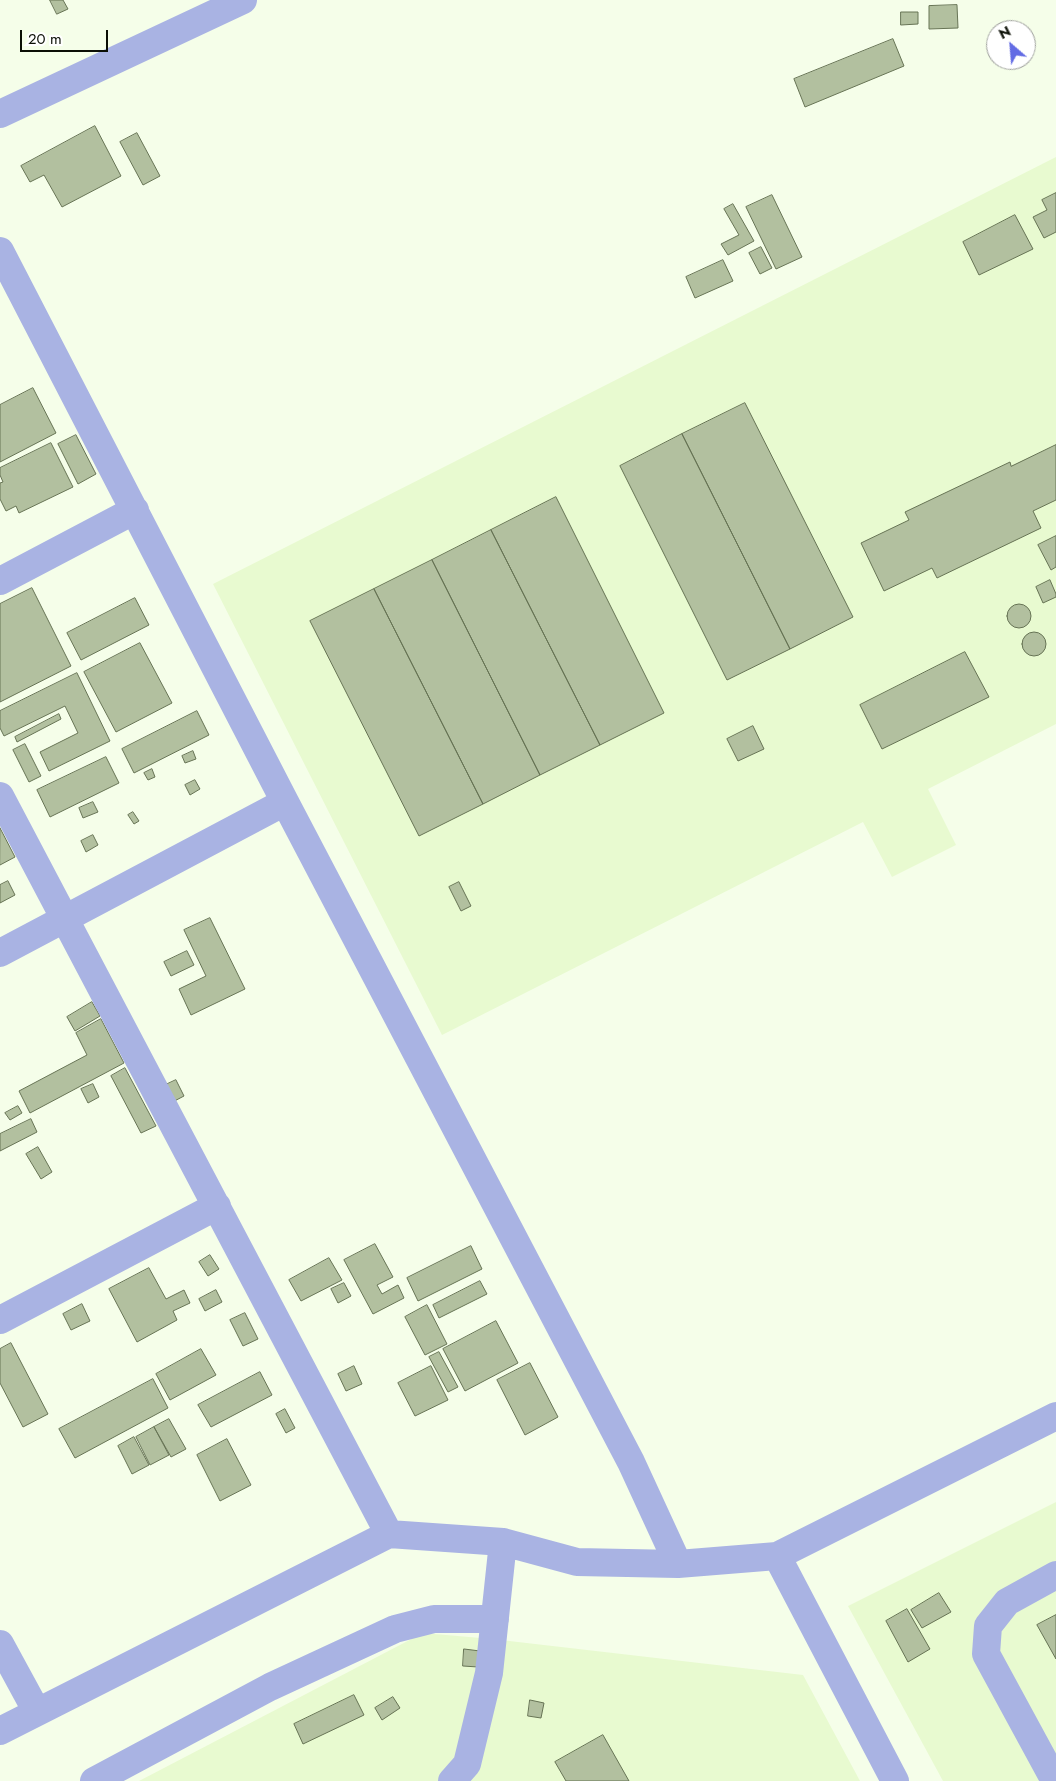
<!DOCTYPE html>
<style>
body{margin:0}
#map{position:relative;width:1056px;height:1781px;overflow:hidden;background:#f5fee9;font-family:Jost,sans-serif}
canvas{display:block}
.north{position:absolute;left:986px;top:20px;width:50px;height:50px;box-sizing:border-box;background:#fff;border:1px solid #9d9f9b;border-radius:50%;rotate:333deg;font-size:14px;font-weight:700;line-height:20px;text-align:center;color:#0b0f05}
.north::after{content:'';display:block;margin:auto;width:18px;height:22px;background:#636ce4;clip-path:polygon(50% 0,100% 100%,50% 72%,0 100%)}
.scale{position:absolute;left:20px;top:30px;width:88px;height:22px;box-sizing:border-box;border:2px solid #0b0f05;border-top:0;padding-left:6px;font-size:15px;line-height:18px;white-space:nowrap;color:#0b0f05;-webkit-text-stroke:4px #fff;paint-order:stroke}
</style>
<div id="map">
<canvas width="1056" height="1781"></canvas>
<div class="north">N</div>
<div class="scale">20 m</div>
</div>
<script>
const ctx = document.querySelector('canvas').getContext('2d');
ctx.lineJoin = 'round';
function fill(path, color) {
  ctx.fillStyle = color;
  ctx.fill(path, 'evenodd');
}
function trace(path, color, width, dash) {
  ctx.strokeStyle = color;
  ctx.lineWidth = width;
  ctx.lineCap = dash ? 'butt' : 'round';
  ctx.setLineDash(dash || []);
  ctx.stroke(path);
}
const built = new Path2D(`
 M 1056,157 L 1056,724 L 928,789 L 956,845 L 892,877 L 863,822 L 442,1035 L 213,584 Z
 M 1056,1502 L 1056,1781 L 943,1781 L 848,1606 Z
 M 423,1633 L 492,1639 L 803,1675 L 860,1781 L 139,1781 Z`);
const building = new Path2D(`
 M 50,0 L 63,0 L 68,9 L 57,14 Z
 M 957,5 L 958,28 L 929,29 L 929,6 Z
 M 901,12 L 918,12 L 918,24 L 901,25 Z
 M 893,39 L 904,66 L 805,107 L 794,79 Z
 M 95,126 L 121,176 L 62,207 L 44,175 L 30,182 L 21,166 Z
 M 137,133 L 160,176 L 143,185 L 120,142 Z
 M 1056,193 L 1056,232 L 1044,238 L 1033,217 L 1047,210 L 1042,200 Z
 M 772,195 L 802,257 L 776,269 L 746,207 Z
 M 733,204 L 754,241 L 728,255 L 721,244 L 739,235 L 724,209 Z
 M 1015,215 L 1033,249 L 979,275 L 963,242 Z
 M 761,247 L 772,268 L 760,274 L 749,253 Z
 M 723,260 L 733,281 L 695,298 L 686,277 Z
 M 33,388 L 56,433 L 0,462 L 0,405 Z
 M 745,403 L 853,617 L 790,649 L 682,434 Z
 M 682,434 L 790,649 L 727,680 L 620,466 Z
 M 76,435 L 96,474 L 78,484 L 58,444 Z
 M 51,443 L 73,487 L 19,513 L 16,506 L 6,511 L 0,499 L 0,483 L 3,482 L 0,475 L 0,468 Z
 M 1056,445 L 1056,500 L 1033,511 L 1041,528 L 937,578 L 932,568 L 884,591 L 861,543 L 909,520 L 905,512 L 1010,462 L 1011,466 Z
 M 556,497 L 664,713 L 600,745 L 491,530 Z
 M 491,530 L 600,745 L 540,775 L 432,560 Z
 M 1056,536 L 1056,567 L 1051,570 L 1038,545 Z
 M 432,560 L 540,775 L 483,804 L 374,589 Z
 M 1050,580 L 1056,594 L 1056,597 L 1043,603 L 1036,587 Z
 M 32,588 L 71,666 L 0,702 L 0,604 Z
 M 374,589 L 483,804 L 419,836 L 310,621 Z
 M 135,598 L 149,625 L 81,660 L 67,633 Z
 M1007 616a12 12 0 1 1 24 0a12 12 0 1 1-24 0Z
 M1022 644a12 12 0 1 1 24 0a12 12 0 1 1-24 0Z
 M 140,643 L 172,703 L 116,732 L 84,672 Z
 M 965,652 L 989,697 L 882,749 L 860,705 Z
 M 77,673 L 110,741 L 49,771 L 40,752 L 78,733 L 65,706 L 4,736 L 0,728 L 0,711 Z
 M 197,711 L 209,735 L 134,773 L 122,749 Z
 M 59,714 L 61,719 L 17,742 L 15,737 Z
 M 753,726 L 764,749 L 738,761 L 727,739 Z
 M 25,744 L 41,776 L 29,782 L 13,750 Z
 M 193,751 L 196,759 L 185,763 L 182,756 Z
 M 106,757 L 119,783 L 50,817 L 37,790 Z
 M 152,769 L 155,777 L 148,780 L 144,773 Z
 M 195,780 L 200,789 L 190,795 L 185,785 Z
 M 93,802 L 98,812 L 83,818 L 79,808 Z
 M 133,812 L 139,821 L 134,824 L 128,815 Z
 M 0,828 L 15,857 L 0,865 Z
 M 93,835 L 98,845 L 86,852 L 81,841 Z
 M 8,881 L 15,895 L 0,903 L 0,885 Z
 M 459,882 L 471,906 L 461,911 L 449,887 Z
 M 210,918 L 245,989 L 191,1015 L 179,989 L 206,976 L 184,930 Z
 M 187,951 L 194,965 L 171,976 L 164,962 Z
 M 92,1002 L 100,1016 L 75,1031 L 67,1017 Z
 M 101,1019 L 124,1063 L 30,1113 L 19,1091 L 87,1055 L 76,1033 Z
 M 125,1068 L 156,1126 L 141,1133 L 111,1076 Z
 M 176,1080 L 184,1096 L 165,1106 L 157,1089 Z
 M 93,1084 L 99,1097 L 88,1103 L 81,1089 Z
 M 18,1106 L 22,1113 L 10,1120 L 5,1113 Z
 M 31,1119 L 37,1132 L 0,1151 L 0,1134 Z
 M 38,1147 L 52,1172 L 41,1179 L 26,1154 Z
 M 375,1244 L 393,1277 L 377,1285 L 382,1294 L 398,1285 L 404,1298 L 373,1314 L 344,1260 Z
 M 471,1246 L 482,1269 L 418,1301 L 407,1278 Z
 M 210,1255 L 219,1269 L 208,1276 L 199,1262 Z
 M 329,1258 L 342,1280 L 301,1301 L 289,1280 Z
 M 149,1268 L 166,1299 L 184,1290 L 190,1303 L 173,1311 L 177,1320 L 137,1342 L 109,1289 Z
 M 480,1281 L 487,1294 L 439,1318 L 433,1305 Z
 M 344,1283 L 351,1296 L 338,1303 L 331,1289 Z
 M 216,1290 L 222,1302 L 205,1311 L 199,1299 Z
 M 82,1304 L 90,1321 L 71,1330 L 63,1314 Z
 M 427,1305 L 447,1344 L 425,1355 L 405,1317 Z
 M 245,1313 L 258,1339 L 243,1346 L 230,1320 Z
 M 496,1321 L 518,1363 L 465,1391 L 443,1349 Z
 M 11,1343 L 48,1414 L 23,1427 L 0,1383 L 0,1349 Z
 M 201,1349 L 216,1375 L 170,1400 L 156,1374 Z
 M 439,1352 L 458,1387 L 448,1392 L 429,1357 Z
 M 530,1363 L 558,1417 L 525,1435 L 497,1380 Z
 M 354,1366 L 362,1384 L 346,1391 L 338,1374 Z
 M 431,1366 L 448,1400 L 415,1416 L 398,1383 Z
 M 260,1372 L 272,1395 L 211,1427 L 198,1405 Z
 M 153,1379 L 168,1408 L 75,1458 L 59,1429 Z
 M 285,1409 L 295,1428 L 286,1433 L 276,1414 Z
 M 169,1419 L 186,1449 L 171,1457 L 154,1427 Z
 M 154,1427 L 169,1455 L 150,1465 L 136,1437 Z
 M 134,1437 L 149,1465 L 132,1474 L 118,1446 Z
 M 227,1439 L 251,1485 L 220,1501 L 197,1455 Z
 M 939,1593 L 951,1612 L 922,1628 L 911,1610 Z
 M 907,1609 L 930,1649 L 908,1662 L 886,1621 Z
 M 1056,1615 L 1056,1659 L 1037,1625 Z
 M 464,1649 L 480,1651 L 478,1667 L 463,1666 Z
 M 354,1695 L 364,1715 L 303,1744 L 294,1724 Z
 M 393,1697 L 400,1708 L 382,1720 L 375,1708 Z
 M 530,1700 L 544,1703 L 541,1718 L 528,1716 Z
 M 603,1735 L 629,1781 L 566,1781 L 555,1762 Z`);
const minor = new Path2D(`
 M 0,114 L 243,0
 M 0,251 L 285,802 L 631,1462 L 678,1564
 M 0,581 L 135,510
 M 0,796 L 389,1534
 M 0,953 L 285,802
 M 0,1320 L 217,1206
 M 777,1556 L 895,1781
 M 0,1644 L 37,1712
 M 0,1731 L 389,1534 L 503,1542 L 577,1562 L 678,1564 L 777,1556 L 1056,1416
 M 94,1781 L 270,1687 L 395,1629 L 434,1619 L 495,1619
 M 452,1781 L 467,1764 L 489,1673 L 503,1542
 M 1055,1781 L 986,1654 L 988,1626 L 1007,1602 L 1056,1575`);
fill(built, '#e8fad0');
fill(building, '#b2c09f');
trace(building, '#677455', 1);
trace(minor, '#a9b3e3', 28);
</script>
